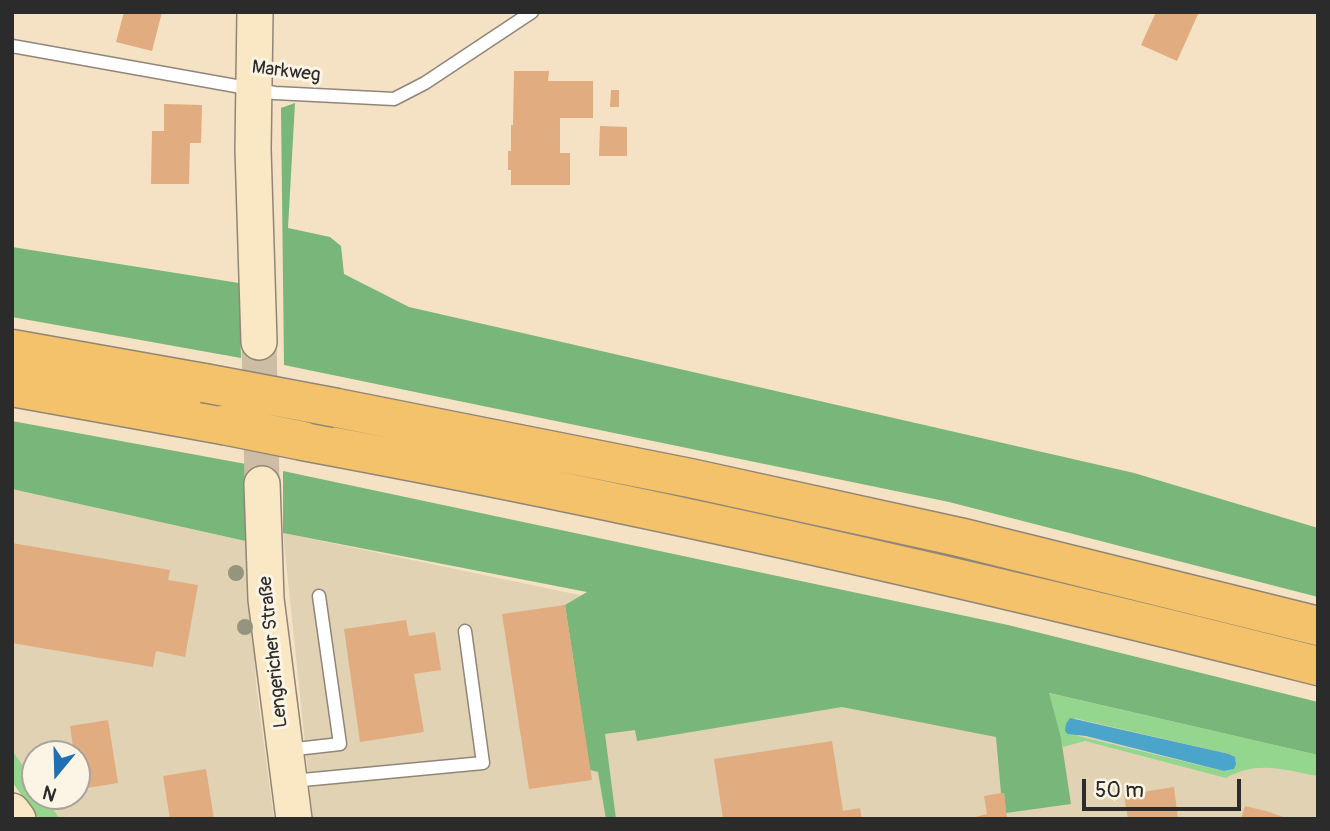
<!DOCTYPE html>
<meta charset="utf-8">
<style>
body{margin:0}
#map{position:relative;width:1330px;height:831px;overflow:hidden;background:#f5e1c4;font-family:Pangolin,sans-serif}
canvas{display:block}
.frame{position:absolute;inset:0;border:14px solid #2b2b2b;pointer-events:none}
.north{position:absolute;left:21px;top:740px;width:70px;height:70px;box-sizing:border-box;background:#fcf5e5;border:2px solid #a8a49b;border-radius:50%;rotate:199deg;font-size:19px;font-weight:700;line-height:28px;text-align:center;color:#2b2b2b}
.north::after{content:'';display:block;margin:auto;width:24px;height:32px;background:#1f6fb2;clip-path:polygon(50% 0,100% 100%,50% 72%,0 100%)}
.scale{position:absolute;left:1082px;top:779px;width:159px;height:32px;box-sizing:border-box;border:4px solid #2b2b2b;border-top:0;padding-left:9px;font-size:21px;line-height:24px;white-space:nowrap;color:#2b2b2b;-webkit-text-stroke:5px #fcf5e5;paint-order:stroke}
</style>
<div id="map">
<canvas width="1330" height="831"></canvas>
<div class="frame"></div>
<div class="north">N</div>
<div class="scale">50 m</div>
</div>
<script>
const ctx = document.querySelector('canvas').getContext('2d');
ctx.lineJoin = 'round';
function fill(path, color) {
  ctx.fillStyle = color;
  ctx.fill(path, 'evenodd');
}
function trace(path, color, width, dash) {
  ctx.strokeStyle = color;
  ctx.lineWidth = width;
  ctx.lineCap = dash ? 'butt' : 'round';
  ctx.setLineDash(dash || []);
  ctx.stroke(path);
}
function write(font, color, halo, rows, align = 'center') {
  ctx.font = font + ' Pangolin,sans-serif';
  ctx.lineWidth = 6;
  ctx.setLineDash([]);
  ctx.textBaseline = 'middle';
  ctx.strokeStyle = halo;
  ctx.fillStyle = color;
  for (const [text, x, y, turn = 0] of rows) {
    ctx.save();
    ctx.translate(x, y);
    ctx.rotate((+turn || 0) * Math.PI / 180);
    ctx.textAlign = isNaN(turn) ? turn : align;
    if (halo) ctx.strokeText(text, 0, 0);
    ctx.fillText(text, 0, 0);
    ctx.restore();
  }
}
const built = new Path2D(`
 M 12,489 L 250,542 L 256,685 L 274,819 L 60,819 L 44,796 L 77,796 L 77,754 L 35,754 L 35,783 L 12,750 Z
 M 283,533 L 1048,693 L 1318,755 L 1318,819 L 313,819 Z`);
const green = new Path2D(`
 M 1048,693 L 1318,755 L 1318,776 C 1283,770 1258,760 1226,778 L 1085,741 L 1063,747 ZM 1074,718 L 1229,754 L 1234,757 L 1236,760 L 1234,769 L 1224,771 L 1078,736 Z
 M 12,750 L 35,783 L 35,796 L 44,796 L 60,819 L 39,819 L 12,782 Z`);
const forest = new Path2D(`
 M 295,103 L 288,228 L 330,237 L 341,246 L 344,274 L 409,307 L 1134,473 L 1318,528 L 1318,597 L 949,502 L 284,365 L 281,108 Z
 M 12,247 L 239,283 L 241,358 L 12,317 Z
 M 12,421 L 246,464 L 250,542 L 12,489 Z
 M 283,471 L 1008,625 L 1318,702 L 1318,755 L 1049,693 L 1061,738 L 1071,804 L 1006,813 L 1004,793 L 1001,793 L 996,737 L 842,707 L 637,741 L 635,730 L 605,734 L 616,819 L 606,819 L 598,772 L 590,770 L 565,605 L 587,592 L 283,533 Z`);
const water = new Path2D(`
 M 1070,718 L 1229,754 L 1235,757 L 1236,764 L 1234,769 L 1224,771 L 1086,736 L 1068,734 L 1065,731 L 1066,724 Z`);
const building = new Path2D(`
 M 124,12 L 162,12 L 152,51 L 116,42 Z
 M 1156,12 L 1199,12 L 1177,61 L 1141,45 Z
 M 514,71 L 549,71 L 548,81 L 593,81 L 593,118 L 560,118 L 560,153 L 570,153 L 570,185 L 511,185 L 511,170 L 508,170 L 508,151 L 511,151 L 511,125 L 513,125 Z
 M 611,90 L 619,90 L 619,107 L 610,107 Z
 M 164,104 L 202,105 L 201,143 L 190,143 L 189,184 L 151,184 L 152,131 L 164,131 Z
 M 600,126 L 627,127 L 627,156 L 599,156 Z
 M 12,543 L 170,570 L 168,580 L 198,585 L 185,657 L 156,651 L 153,667 L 12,643 Z
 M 565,605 L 592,780 L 529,789 L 502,614 Z
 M 406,620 L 409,636 L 435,632 L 441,670 L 414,674 L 424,732 L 360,742 L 344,629 Z
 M 108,720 L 118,783 L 80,789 L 77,754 L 74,754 L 70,726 Z
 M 832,741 L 843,811 L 860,808 L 862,819 L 723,819 L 714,759 Z
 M 206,769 L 214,819 L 170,819 L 163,776 Z
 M 1174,787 L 1178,819 L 1128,819 L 1124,795 Z
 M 1001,793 L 1004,793 L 1007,819 L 968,819 L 987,814 L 984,796 Z
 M 1245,806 L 1266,811 L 1289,819 L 1241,819 Z`);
const secondaryTunnel = new Path2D(`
 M 259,342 L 262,484`);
const lane = new Path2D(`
 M 12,46 L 275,93 L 394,99 L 425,83 L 532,12
 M 287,750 L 340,744 L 319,596
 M 292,781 L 483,763 L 465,631`);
const secondary = new Path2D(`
 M 255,12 L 253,149 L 259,342
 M 262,484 L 266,599 L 294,819
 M 12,811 L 18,819`);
const highway = new Path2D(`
 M 12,349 L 204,383
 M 12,387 L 223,425
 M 337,408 L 690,478 L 959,537 L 1318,626
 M 303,441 C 644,504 982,581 1318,666`);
const highwayBridge = new Path2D(`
 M 204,383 L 337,408
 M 223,425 L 303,441`);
const trees = [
 [236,573],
 [245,627]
];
const streetNames = [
 ["Markweg",286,72,7],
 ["Lengericher Straße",274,652,-96]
];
fill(built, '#e1d2b4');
fill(green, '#95d68e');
fill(forest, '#78b779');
fill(water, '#4ba4c9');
fill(building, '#e1ac7f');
trace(secondaryTunnel, '#cdbda5', 35, [35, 18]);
trace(lane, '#908678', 15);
trace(secondary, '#908678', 38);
trace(highway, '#908678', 41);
trace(lane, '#fff', 12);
trace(secondary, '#fae7c3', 35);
trace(highway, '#f3c26a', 38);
trace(highwayBridge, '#908678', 41, []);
trace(highwayBridge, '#f3c26a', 38);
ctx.fillStyle = '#95957e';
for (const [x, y] of trees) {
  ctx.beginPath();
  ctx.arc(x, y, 8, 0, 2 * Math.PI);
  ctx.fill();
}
write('19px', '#2b2b2b', '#fcf5e5', streetNames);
</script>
